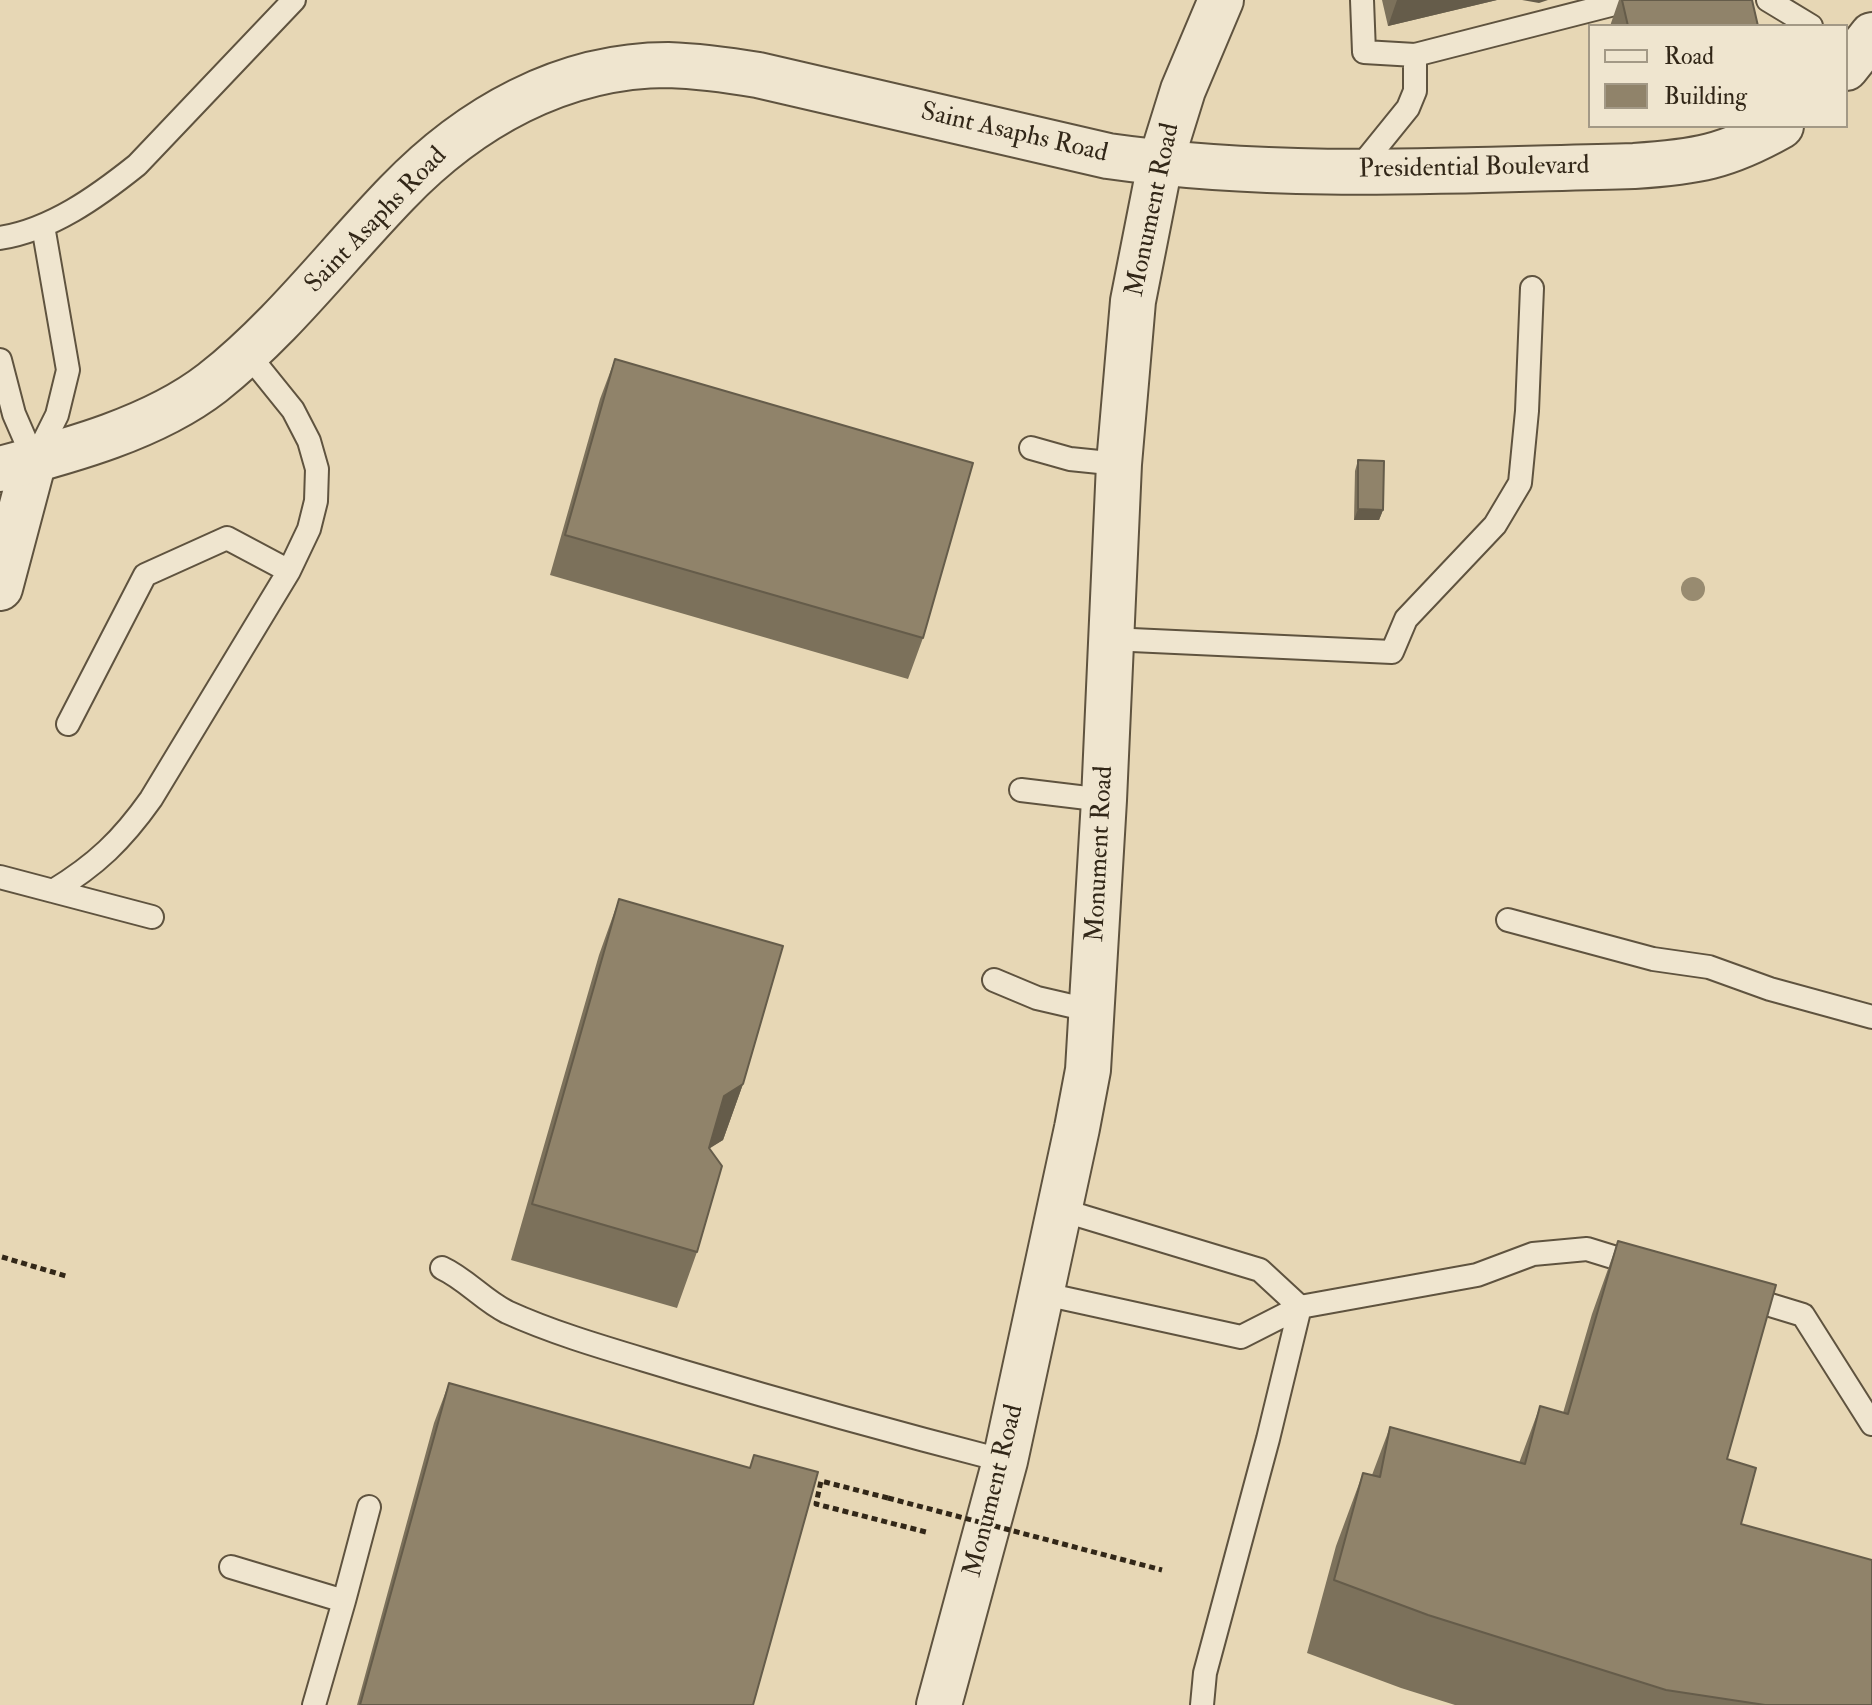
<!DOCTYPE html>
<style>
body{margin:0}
#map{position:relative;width:1872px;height:1705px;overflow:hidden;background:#e7d7b5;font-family:"IM FELL Double Pica",serif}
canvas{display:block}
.legend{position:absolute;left:1588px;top:24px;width:260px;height:104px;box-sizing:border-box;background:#efe5cf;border:2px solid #a39986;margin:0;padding:10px 14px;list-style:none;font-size:24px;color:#322718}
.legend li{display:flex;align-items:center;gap:16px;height:40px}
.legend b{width:40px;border:2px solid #a39986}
</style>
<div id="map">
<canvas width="1872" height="1705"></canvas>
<ul class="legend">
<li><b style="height:10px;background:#efe5cf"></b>Road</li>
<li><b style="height:22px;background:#90836a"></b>Building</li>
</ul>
</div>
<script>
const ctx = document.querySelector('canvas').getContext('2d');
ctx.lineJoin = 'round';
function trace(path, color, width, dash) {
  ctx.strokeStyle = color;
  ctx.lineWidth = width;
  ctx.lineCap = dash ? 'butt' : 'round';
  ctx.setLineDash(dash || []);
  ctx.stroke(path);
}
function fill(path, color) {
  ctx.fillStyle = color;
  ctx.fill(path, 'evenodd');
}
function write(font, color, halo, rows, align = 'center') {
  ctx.font = font + ' "IM FELL Double Pica",serif';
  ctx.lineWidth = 6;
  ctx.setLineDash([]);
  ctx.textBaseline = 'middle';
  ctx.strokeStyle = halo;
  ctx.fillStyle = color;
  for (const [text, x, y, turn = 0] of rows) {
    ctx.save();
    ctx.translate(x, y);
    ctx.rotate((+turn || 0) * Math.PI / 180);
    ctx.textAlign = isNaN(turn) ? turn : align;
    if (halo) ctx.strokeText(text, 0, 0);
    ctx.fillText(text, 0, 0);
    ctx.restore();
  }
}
const path = new Path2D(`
 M 2,1257 L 66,1276
 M 888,1498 L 821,1481 L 816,1504 L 926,1532`);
const service = new Path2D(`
 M 1362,0 L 1364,52 L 1415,55 L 1630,0
 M 1768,0 L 1811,26
 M 1357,171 L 1408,108 L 1415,91 L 1415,55
 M 0,238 C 51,230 97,197 137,165 L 294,0
 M 0,360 L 14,414 L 34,460
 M 1031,448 L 1070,459 L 1119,464
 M 35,459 L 57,415 L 68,370 L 43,226
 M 1110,639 L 1392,652 L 1406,619 L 1495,525 L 1520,483 L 1527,411 L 1532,288
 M 68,724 L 145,575 L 227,538 L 289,571
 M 1021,790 L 1104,800
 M 0,877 L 53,891 C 96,865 122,840 151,799 L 289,571 L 309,529 L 316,501 L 317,469 L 309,441 L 293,410 L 247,353
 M 53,891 L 152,917
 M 1508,920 L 1653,959 L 1709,967 L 1770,989 L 1872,1017
 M 994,980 L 1037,998 L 1093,1011
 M 1058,1209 L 1260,1270 L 1300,1307
 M 442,1268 C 466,1279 483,1300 507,1312 C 562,1337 623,1353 681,1371 C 788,1403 896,1433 1005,1461
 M 1040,1293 L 1241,1337 L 1300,1307 L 1477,1275 L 1533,1254 L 1587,1249 L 1642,1266
 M 1744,1297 L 1803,1315 L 1872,1424
 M 231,1567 L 344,1601 L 314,1705
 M 344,1601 L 369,1507
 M 1202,1705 L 1205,1673 L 1268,1439 L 1300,1307`);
const minor = new Path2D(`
 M 0,588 L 34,460
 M 939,1705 L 1005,1461 L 1077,1128 L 1088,1070 L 1104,800 L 1119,464 L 1133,301 L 1160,164 L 1183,90 L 1221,0`);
const tertiary = new Path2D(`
 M 1846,68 L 1872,35
 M 0,469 C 69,451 154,428 212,383 C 282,328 335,257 397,193 C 469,118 562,65 668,65 C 698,66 728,70 758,75 L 1108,156 C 1282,181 1458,170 1634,166 C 1696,162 1726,157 1781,126`);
const pathBridge = new Path2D(`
 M 888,1498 L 1162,1570`);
const trees = [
 [1693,589]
];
const wall = new Path2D(`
 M 1382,0 L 1497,0 L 1388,26 Z
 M 1619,0 L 1752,0 L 1758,26 L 1610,26 Z
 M 615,359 L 923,638 L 908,679 L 550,575 L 600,399 Z
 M 1358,460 L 1383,510 L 1379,520 L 1354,520 L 1355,471 Z
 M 619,899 L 743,1084 L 723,1140 L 709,1148 L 697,1252 L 677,1308 L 511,1260 L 599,955 Z
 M 1618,1241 L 1727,1459 L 1741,1524 L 1872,1705 L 1455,1705 L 1401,1688 L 1307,1653 L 1336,1546 L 1363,1473 L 1372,1475 L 1390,1427 L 1519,1463 L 1540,1406 L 1563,1413 L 1592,1314 Z
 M 449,1383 L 750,1468 L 754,1455 L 753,1705 L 357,1705 L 434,1423 Z`);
const shadedWall = new Path2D(`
 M 1397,0 L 1497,0 L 1388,26 Z
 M 1522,0 L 1548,0 L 1539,3 Z
 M 1358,509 L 1383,510 L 1379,520 L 1354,520 Z
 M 743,1084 L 723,1140 L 704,1152 L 724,1096 Z`);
const building = new Path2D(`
 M 1622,0 L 1752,0 L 1758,26 L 1628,26 Z
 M 615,359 L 973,463 L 923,638 L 565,535 Z
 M 1358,460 L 1384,461 L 1383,510 L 1358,509 Z
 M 619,899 L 783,946 L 743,1084 L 724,1096 L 709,1148 L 722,1166 L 697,1252 L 532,1204 Z
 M 1618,1241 L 1776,1285 L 1727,1459 L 1756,1468 L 1741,1524 L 1872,1560 L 1872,1705 L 1765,1705 L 1666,1690 L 1428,1615 L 1334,1580 L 1363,1473 L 1380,1477 L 1390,1427 L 1525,1464 L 1540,1406 L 1568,1414 Z
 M 449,1383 L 750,1468 L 754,1455 L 818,1472 L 753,1705 L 360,1705 Z`);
const streetNames = [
 ["Saint Asaphs Road",1014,134,13],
 ["Presidential Boulevard",1474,169,-1],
 ["Monument Road",1154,210,-78],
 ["Saint Asaphs Road",377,221,-46],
 ["Monument Road",1101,854,-87],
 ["Monument Road",995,1491,-76]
];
trace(service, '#5f533f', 26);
trace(minor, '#5f533f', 48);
trace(tertiary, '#5f533f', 48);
trace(path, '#322718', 5, [6, 4]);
trace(service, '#efe5cf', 22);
trace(minor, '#efe5cf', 44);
trace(tertiary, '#efe5cf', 44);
trace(pathBridge, '#322718', 5, [6, 4]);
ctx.fillStyle = '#988b70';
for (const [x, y] of trees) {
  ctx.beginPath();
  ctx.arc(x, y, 12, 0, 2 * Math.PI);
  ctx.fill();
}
fill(wall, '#7c715b');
fill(shadedWall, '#655c4a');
fill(building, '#90836a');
trace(building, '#655c4a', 2);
write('26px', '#322718', '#efe5cf', streetNames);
</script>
